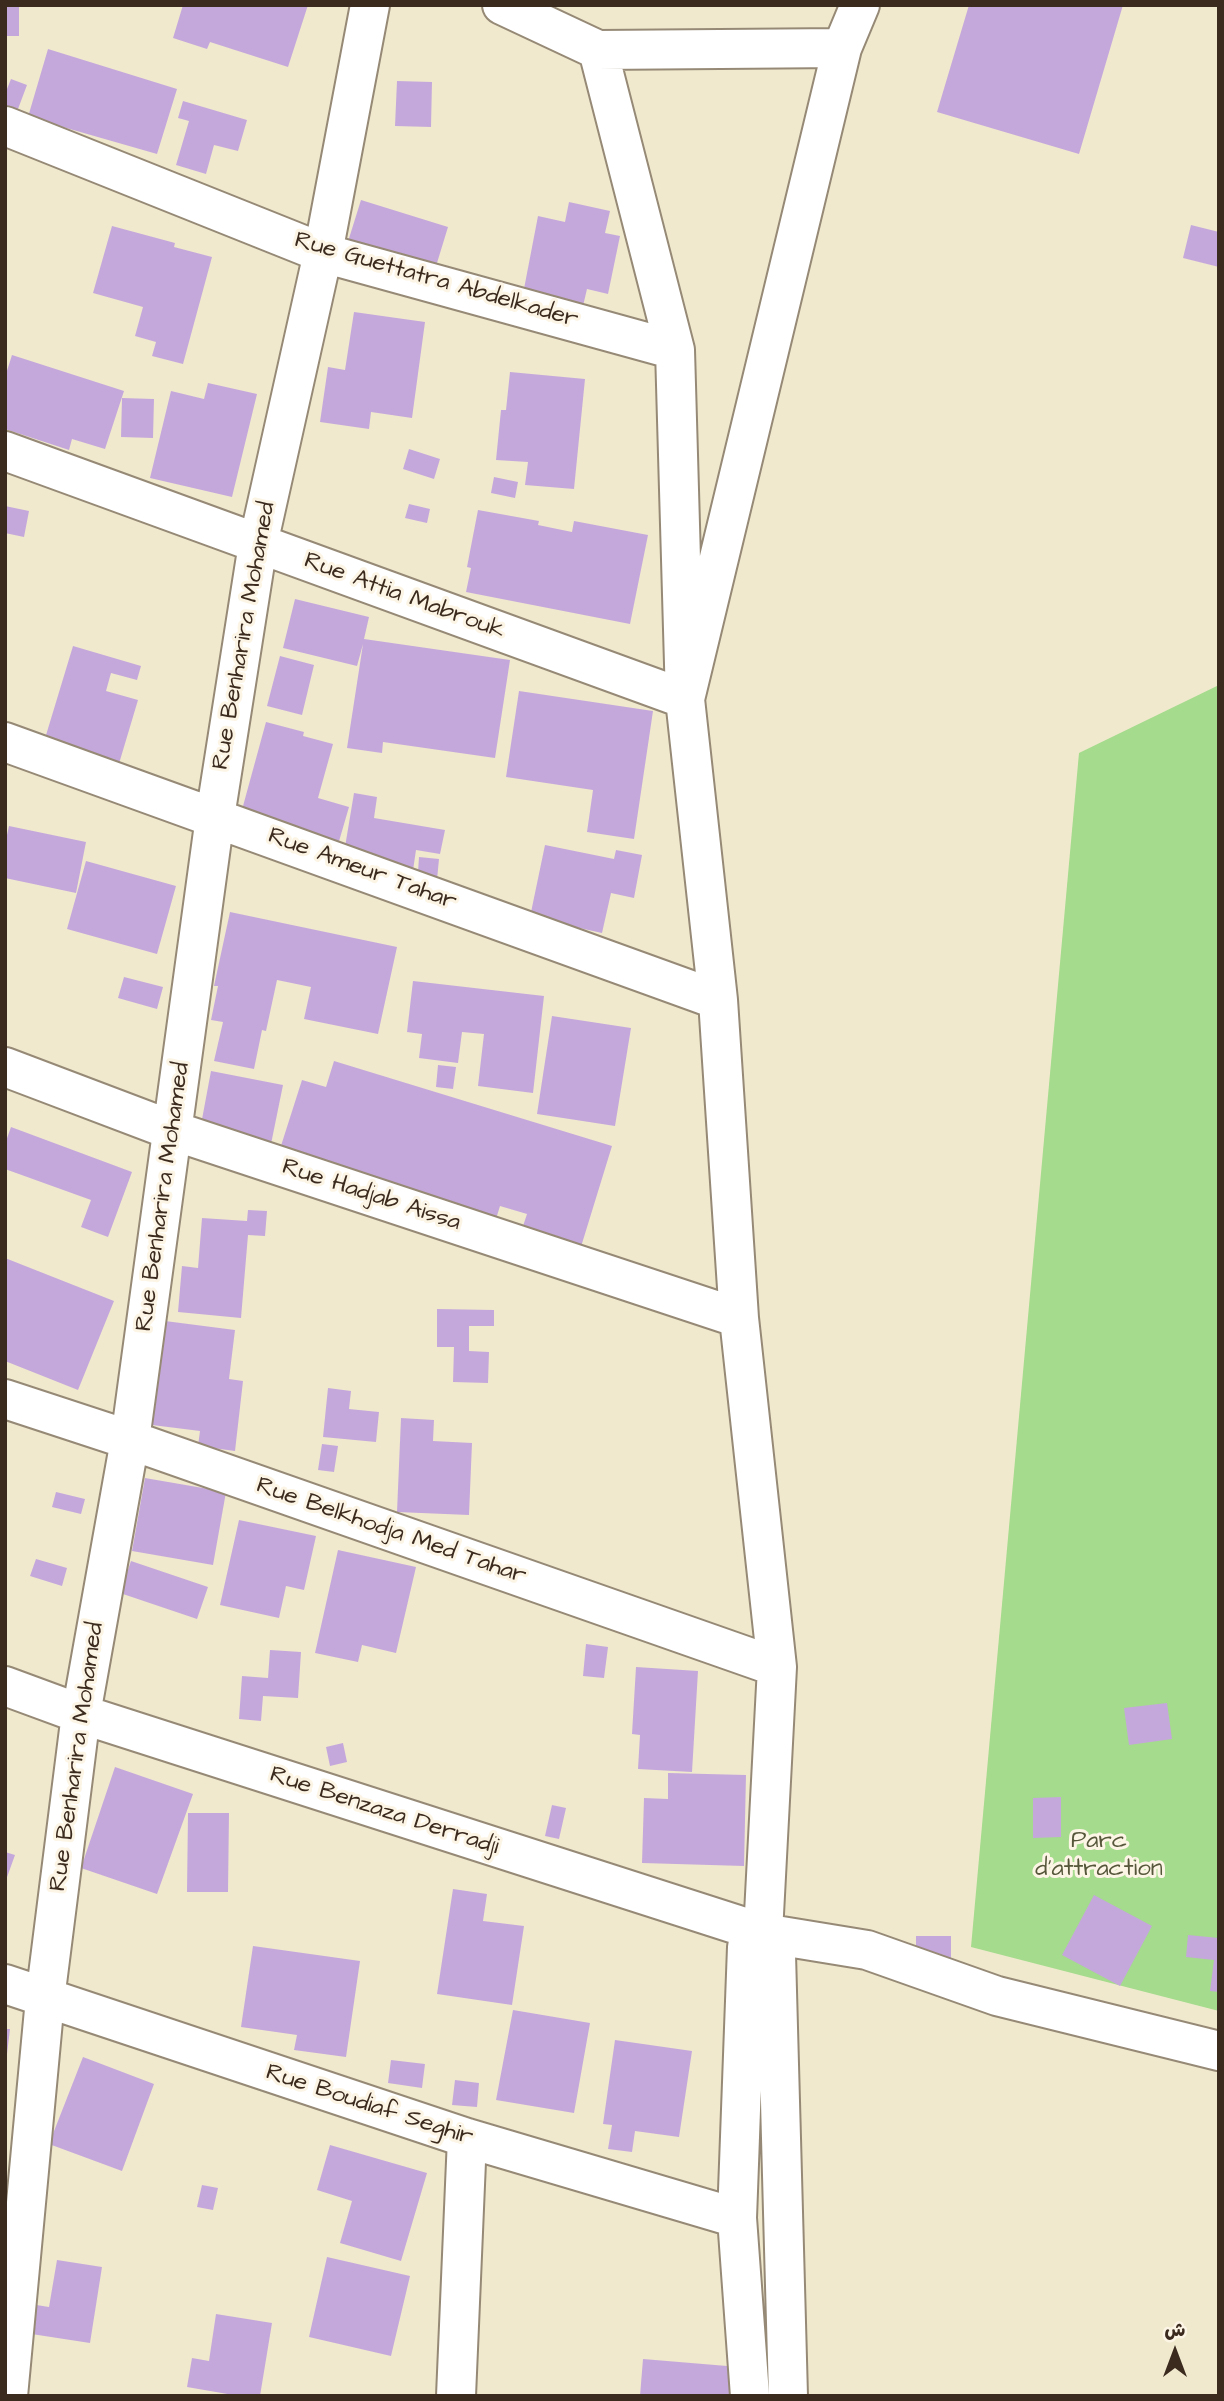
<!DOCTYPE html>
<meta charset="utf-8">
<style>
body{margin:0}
#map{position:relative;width:1224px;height:2401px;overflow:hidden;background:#f0e9ce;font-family:"Architects Daughter","Playpen Sans Arabic",sans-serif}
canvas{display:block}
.frame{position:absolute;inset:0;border:7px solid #3b2a1e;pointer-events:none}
.north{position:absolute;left:1140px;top:2317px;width:70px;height:70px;-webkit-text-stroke:5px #fcf5e5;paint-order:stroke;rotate:0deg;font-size:19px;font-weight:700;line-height:28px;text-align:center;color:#3b2a1e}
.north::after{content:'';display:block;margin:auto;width:24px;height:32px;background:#3b2a1e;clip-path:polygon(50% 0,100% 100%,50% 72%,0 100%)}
</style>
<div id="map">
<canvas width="1224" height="2401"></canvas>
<div class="frame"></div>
<div class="north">ش</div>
</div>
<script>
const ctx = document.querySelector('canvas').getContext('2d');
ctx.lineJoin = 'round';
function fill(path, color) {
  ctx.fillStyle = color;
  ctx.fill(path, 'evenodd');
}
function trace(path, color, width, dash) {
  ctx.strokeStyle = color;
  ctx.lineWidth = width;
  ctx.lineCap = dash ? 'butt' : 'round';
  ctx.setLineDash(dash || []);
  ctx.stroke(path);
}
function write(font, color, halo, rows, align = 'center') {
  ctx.font = font + ' "Architects Daughter",sans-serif';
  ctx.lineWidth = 6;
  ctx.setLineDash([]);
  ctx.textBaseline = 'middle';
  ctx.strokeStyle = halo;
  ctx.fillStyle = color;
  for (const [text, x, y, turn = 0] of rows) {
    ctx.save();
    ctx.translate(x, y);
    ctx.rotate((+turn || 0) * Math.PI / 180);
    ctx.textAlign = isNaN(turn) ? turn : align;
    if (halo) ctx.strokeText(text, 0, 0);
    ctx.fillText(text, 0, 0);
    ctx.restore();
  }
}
const green = new Path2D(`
 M 1219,685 L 1219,2011 L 971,1947 L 1079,753 Z`);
const building = new Path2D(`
 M 183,5 L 308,5 L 288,67 L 210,42 L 207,49 L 173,38 Z
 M 969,5 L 1123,5 L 1079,154 L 937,112 Z
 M 5,7 L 19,7 L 19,36 L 5,36 Z
 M 48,49 L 177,89 L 157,154 L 28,117 Z
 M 11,79 L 27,85 L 15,117 L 5,113 L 5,94 Z
 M 397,81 L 432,82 L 431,127 L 395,126 Z
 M 183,101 L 247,120 L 238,151 L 214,145 L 206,174 L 176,165 L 189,121 L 178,118 Z
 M 361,200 L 448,227 L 433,276 L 346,248 Z
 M 569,202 L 610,211 L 605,233 L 620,236 L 608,294 L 587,289 L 583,306 L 523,294 L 538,216 L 565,222 Z
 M 1191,225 L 1219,232 L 1219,267 L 1183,258 Z
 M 112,226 L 175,243 L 174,247 L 212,257 L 183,364 L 152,356 L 156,342 L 135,336 L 143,307 L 93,293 Z
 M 354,312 L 425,322 L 412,418 L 371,412 L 369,429 L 320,422 L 328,367 L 345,370 Z
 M 12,355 L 124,391 L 105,449 L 72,439 L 69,450 L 5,429 L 5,377 Z
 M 510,372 L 585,379 L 574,489 L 525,485 L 528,462 L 496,460 L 501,410 L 506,410 Z
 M 208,383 L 257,394 L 232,497 L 150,478 L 171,391 L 204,399 Z
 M 122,398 L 154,399 L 153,438 L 121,437 Z
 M 409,449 L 440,459 L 434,479 L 403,469 Z
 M 494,477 L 518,482 L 515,498 L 491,493 Z
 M 409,504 L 430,509 L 427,523 L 405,518 Z
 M 5,506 L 29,511 L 24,537 L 5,533 Z
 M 478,510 L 539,521 L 538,525 L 572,532 L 574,521 L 648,535 L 630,624 L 466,592 L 471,568 L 467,567 Z
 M 295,599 L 369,617 L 364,639 L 510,660 L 495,758 L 383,742 L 382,753 L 347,748 L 363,644 L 357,666 L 283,648 Z
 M 73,646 L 141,666 L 137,680 L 111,673 L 106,691 L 138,700 L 115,777 L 40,755 Z
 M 280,656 L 314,665 L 302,715 L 267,706 Z
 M 519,691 L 653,711 L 634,839 L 587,832 L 593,790 L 506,777 Z
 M 266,722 L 304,732 L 303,736 L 333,744 L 318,798 L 349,807 L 335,855 L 237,828 Z
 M 354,793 L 377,797 L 374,818 L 445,830 L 440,854 L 416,850 L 412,877 L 342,865 Z
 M 9,826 L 86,842 L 76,893 L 5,878 L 5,844 Z
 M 545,845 L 614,859 L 616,850 L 642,855 L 634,898 L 611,893 L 602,933 L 530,917 Z
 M 419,857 L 439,859 L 436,890 L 417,888 Z
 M 86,861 L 176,886 L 157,954 L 67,929 Z
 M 230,912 L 397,947 L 378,1034 L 304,1019 L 311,987 L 277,980 L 266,1031 L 262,1030 L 254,1069 L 214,1061 L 223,1022 L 211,1020 L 218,986 L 214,986 Z
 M 124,977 L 163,987 L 157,1009 L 118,998 Z
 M 413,981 L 544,996 L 533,1093 L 478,1086 L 484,1034 L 462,1032 L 458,1063 L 419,1058 L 422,1034 L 407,1032 Z
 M 552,1016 L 631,1028 L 615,1126 L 537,1114 Z
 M 334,1061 L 612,1146 L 580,1250 L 521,1232 L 527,1214 L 500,1206 L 496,1219 L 279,1152 L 302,1080 L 326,1087 Z
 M 438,1065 L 456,1067 L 453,1089 L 436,1087 Z
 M 211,1071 L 283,1085 L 271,1144 L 200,1130 Z
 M 11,1127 L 132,1172 L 108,1237 L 81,1227 L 91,1200 L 5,1169 L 5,1144 Z
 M 248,1210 L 267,1211 L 265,1236 L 248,1235 L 241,1318 L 178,1312 L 182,1266 L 198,1268 L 202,1218 L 247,1221 Z
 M 5,1258 L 114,1301 L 78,1390 L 5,1361 Z
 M 437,1309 L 494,1310 L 494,1326 L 469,1326 L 469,1351 L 489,1352 L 488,1383 L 453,1382 L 454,1347 L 437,1347 Z
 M 165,1321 L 235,1330 L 229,1379 L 243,1381 L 235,1451 L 198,1446 L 200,1431 L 152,1425 Z
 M 328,1388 L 351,1391 L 349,1409 L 379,1412 L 376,1442 L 323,1437 Z
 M 401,1418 L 434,1420 L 433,1441 L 472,1443 L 469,1515 L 397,1512 Z
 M 322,1444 L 338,1446 L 334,1472 L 318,1470 Z
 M 145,1478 L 226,1492 L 213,1565 L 132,1551 Z
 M 56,1492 L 85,1499 L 81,1514 L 52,1507 Z
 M 239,1520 L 316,1536 L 304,1590 L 286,1586 L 279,1618 L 220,1605 Z
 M 338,1550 L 416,1567 L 396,1653 L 362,1645 L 358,1662 L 315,1653 Z
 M 36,1559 L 67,1568 L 62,1586 L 30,1576 Z
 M 131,1561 L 208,1587 L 197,1619 L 120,1593 Z
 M 586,1644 L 608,1647 L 604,1678 L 583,1676 Z
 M 270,1650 L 301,1652 L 298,1698 L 263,1696 L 261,1721 L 239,1719 L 242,1676 L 268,1678 Z
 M 636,1667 L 698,1671 L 692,1772 L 638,1769 L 640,1735 L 632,1734 Z
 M 1167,1703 L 1172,1739 L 1129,1745 L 1124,1708 Z
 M 343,1743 L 347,1762 L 330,1766 L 326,1747 Z
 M 115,1767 L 193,1794 L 157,1894 L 81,1868 Z
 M 668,1773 L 746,1775 L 744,1866 L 642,1863 L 644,1798 L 668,1799 Z
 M 1061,1797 L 1061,1837 L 1033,1838 L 1033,1798 Z
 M 552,1805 L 566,1808 L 559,1839 L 545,1836 Z
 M 188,1813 L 229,1813 L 228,1892 L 187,1892 Z
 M 5,1852 L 15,1855 L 6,1880 L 5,1880 Z
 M 453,1889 L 487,1894 L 483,1921 L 524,1926 L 512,2005 L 437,1994 Z
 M 1094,1895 L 1152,1926 L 1120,1986 L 1062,1955 Z
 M 1188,1935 L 1219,1938 L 1219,1992 L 1210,1991 L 1214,1960 L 1186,1957 Z
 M 916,1936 L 951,1936 L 951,1968 L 916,1968 Z
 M 253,1946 L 360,1961 L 346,2057 L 294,2050 L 297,2035 L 241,2027 Z
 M 513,2010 L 590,2023 L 574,2113 L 496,2100 Z
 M 5,2029 L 10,2029 L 7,2054 L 5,2054 Z
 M 615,2040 L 692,2051 L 679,2137 L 635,2131 L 632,2152 L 608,2149 L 612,2125 L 603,2124 Z
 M 83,2057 L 154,2084 L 122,2171 L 49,2144 Z
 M 391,2060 L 425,2064 L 422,2088 L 388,2083 Z
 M 455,2080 L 479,2083 L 477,2107 L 452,2105 Z
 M 330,2145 L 427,2173 L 401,2261 L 340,2243 L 352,2201 L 317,2190 Z
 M 202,2185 L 218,2188 L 213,2210 L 197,2207 Z
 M 327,2257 L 410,2276 L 391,2356 L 309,2337 Z
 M 57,2260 L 102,2267 L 90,2343 L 25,2333 L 30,2304 L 49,2307 Z
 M 216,2314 L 272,2323 L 260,2396 L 239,2396 L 187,2387 L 192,2358 L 209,2361 Z
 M 643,2359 L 739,2367 L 736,2396 L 640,2396 Z`);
const minor = new Path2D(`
 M 502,5 L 598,50 L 842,48
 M 598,50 L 675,350 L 685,699 L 718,1000 L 739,1318 L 777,1667 L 763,1933 L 776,1954 L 788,2396
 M 5,126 L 323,253 L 675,350
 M 5,451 L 685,699 L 842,48 L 860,5
 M 5,742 L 718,1000
 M 5,1067 L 174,1131 L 739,1318
 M 5,1399 L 130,1440 L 777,1667
 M 5,1686 L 81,1714 L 763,1933 L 867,1950 L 997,1996 L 1219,2051
 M 5,1984 L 467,2138 L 737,2218
 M 8,2396 L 45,1999 L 81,1714 L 130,1440 L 215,817 L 258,544 L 323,253 L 370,5
 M 456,2396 L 467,2138
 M 750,2396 L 737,2218 L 747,1947 L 763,1933`);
const streetNames = [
 ["Rue Guettatra Abdelkader",436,281,16],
 ["Rue Attia Mabrouk",404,597,20],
 ["Rue Benharira Mohamed",245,636,-80],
 ["Rue Ameur Tahar",362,870,20],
 ["Rue Hadjab Aissa",371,1196,18],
 ["Rue Benharira Mohamed",164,1197,-82],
 ["Rue Belkhodja Med Tahar",391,1532,19],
 ["Rue Benharira Mohamed",78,1757,-82],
 ["Rue Benzaza Derradji",384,1812,18],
 ["Rue Boudiaf Seghir",369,2106,18]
];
const parkNames = [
 ["Parc",1099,1842],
 ["d'attraction",1099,1870]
];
fill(green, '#a4db8c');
fill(building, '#c5a8db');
trace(minor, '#968a76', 42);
trace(minor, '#fff', 38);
write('24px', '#3b2a1e', '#fcf5e5', streetNames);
write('24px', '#55563a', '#fcf5e5', parkNames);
</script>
